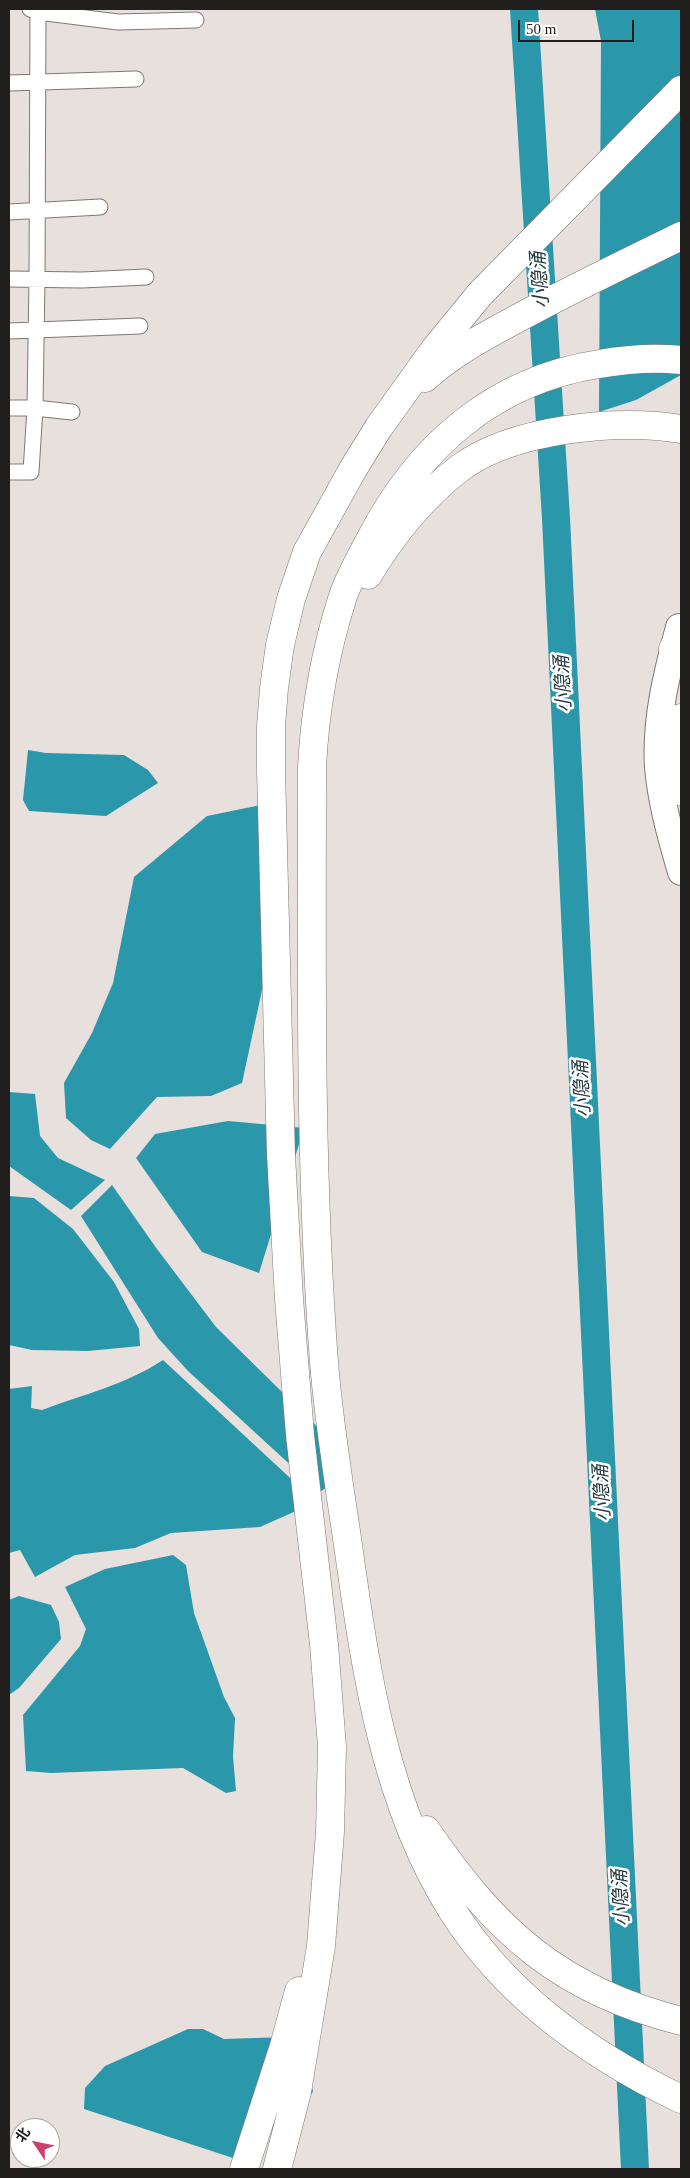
<!DOCTYPE html>
<meta charset="utf-8">
<style>
body{margin:0}
#map{position:relative;width:690px;height:2178px;overflow:hidden;background:#e7e0dc;font-family:"Times New Roman","Noto Sans SC",serif}
canvas{display:block}
.frame{position:absolute;inset:0;border:10px solid #211f1d;pointer-events:none}
.north{position:absolute;left:10px;top:2118px;width:50px;height:50px;box-sizing:border-box;background:#fff;border:1px solid #a6a5a5;border-radius:50%;rotate:304deg;font-size:14px;font-weight:700;line-height:20px;text-align:center;color:#211f1d}
.north::after{content:'';display:block;margin:auto;width:18px;height:22px;background:#cd406e;clip-path:polygon(50% 0,100% 100%,50% 72%,0 100%)}
.scale{position:absolute;left:518px;top:20px;width:116px;height:22px;box-sizing:border-box;border:2px solid #211f1d;border-top:0;padding-left:6px;font-size:15px;line-height:18px;white-space:nowrap;color:#211f1d;-webkit-text-stroke:4px #fff;paint-order:stroke}
</style>
<div id="map">
<canvas width="690" height="2178"></canvas>
<div class="frame"></div>
<div class="north">北</div>
<div class="scale">50 m</div>
</div>
<script>
const ctx = document.querySelector('canvas').getContext('2d');
ctx.lineJoin = 'round';
function fill(path, color) {
  ctx.fillStyle = color;
  ctx.fill(path, 'evenodd');
}
function trace(path, color, width, dash) {
  ctx.strokeStyle = color;
  ctx.lineWidth = width;
  ctx.lineCap = dash ? 'butt' : 'round';
  ctx.setLineDash(dash || []);
  ctx.stroke(path);
}
function write(font, color, halo, rows, align = 'center') {
  ctx.font = font + ' "Times New Roman","Noto Sans SC",serif';
  ctx.lineWidth = 5;
  ctx.setLineDash([]);
  ctx.textBaseline = 'middle';
  ctx.strokeStyle = halo;
  ctx.fillStyle = color;
  for (const [text, x, y, turn = 0] of rows) {
    ctx.save();
    ctx.translate(x, y);
    ctx.rotate((+turn || 0) * Math.PI / 180);
    ctx.textAlign = isNaN(turn) ? turn : align;
    if (halo) ctx.strokeText(text, 0, 0);
    ctx.fillText(text, 0, 0);
    ctx.restore();
  }
}
const water = new Path2D(`
 M 595,9 L 681,9 L 681,375 L 636,400 L 599,412 L 601,41 Z
 M 28,750 L 46,753 L 124,755 L 148,770 L 158,783 L 106,816 L 29,811 L 23,800 Z
 M 261,805 L 273,939 L 242,1083 L 211,1096 L 157,1097 L 110,1149 L 91,1140 L 66,1118 L 64,1083 L 92,1033 L 113,983 L 134,877 L 207,816 Z
 M 9,1092 L 35,1094 L 40,1136 L 58,1158 L 105,1180 L 71,1210 L 9,1166 Z
 M 228,1121 L 304,1128 L 259,1273 L 202,1252 L 136,1158 L 155,1134 Z
 M 112,1185 L 157,1249 L 216,1327 L 344,1453 L 351,1470 L 320,1492 L 188,1371 L 158,1338 L 81,1216 Z
 M 9,1196 L 34,1198 L 73,1229 L 114,1282 L 139,1329 L 140,1346 L 88,1351 L 32,1350 L 9,1345 Z
 M 163,1360 L 316,1502 L 260,1527 L 171,1533 L 135,1548 L 75,1555 L 35,1577 L 20,1550 L 9,1553 L 9,1389 L 32,1386 L 31,1408 L 42,1410 C 82,1395 127,1384 163,1360 Z
 M 173,1555 L 186,1565 L 194,1613 L 224,1697 L 235,1718 L 233,1757 L 236,1791 L 226,1793 L 183,1768 L 51,1773 L 26,1771 L 23,1715 L 80,1646 L 86,1629 L 65,1587 L 105,1569 Z
 M 19,1596 L 51,1605 L 59,1622 L 61,1639 L 19,1688 L 9,1695 L 9,1600 Z
 M 188,2029 L 203,2029 L 224,2039 L 287,2037 L 304,2059 L 313,2091 L 307,2103 L 233,2158 L 84,2109 L 85,2088 L 105,2066 Z`);
const river = new Path2D(`
 M 524,9 L 556,518 L 635,2169`);
const minor = new Path2D(`
 M 30,9 L 38,12 L 118,22 L 196,20
 M 9,83 L 136,79
 M 9,212 L 100,207
 M 9,279 L 82,280 L 146,277
 M 9,331 L 140,326
 M 9,408 L 35,408 L 72,412
 M 9,472 L 31,472 L 35,408 L 37,278 L 38,9`);
const trunk = new Path2D(`
 M 679,627 C 667,673 655,719 658,767 C 661,803 671,837 681,872`);
const motorway = new Path2D(`
 M 681,360 C 653,357 627,359 599,364 C 494,380 419,446 371,538 C 361,557 350,576 343,596 C 325,652 315,709 312,767 C 312,966 309,1164 324,1362 C 329,1426 340,1489 349,1552 C 366,1673 385,1804 452,1910 C 506,1996 591,2056 681,2099
 M 425,378 C 450,355 481,338 511,322 C 567,291 624,264 681,236
 M 368,575 C 391,536 424,495 460,468 C 512,429 619,418 681,429
 M 673,649 L 681,634
 M 681,718 L 679,766 L 681,791
 M 426,1830 C 495,1931 559,1990 681,2021
 M 244,2169 L 284,2046 L 299,1991
 M 277,2169 L 297,2092 L 321,1946 L 330,1832 L 332,1747 L 324,1644 L 300,1435 L 289,1299 L 281,1155 L 271,770 L 271,726 L 274,688 L 280,645 L 291,599 L 307,552 L 353,469 L 379,427 L 435,349 L 480,294 L 681,90`);
const waterNames = [
 ["小隐涌",541,280,-94],
 ["小隐涌",564,684,-93],
 ["小隐涌",583,1089,-93],
 ["小隐涌",603,1493,-93],
 ["小隐涌",622,1898,-93]
];
fill(water, '#2b97aa');
trace(river, '#2b97aa', 28);
trace(minor, '#7e7874', 17);
trace(trunk, '#7e7874', 28);
trace(motorway, '#7e7874', 29);
trace(minor, '#fff', 15);
trace(trunk, '#fff', 26);
trace(motorway, '#fff', 28);
write('italic 19px', '#22393e', '#fff', waterNames);
</script>
